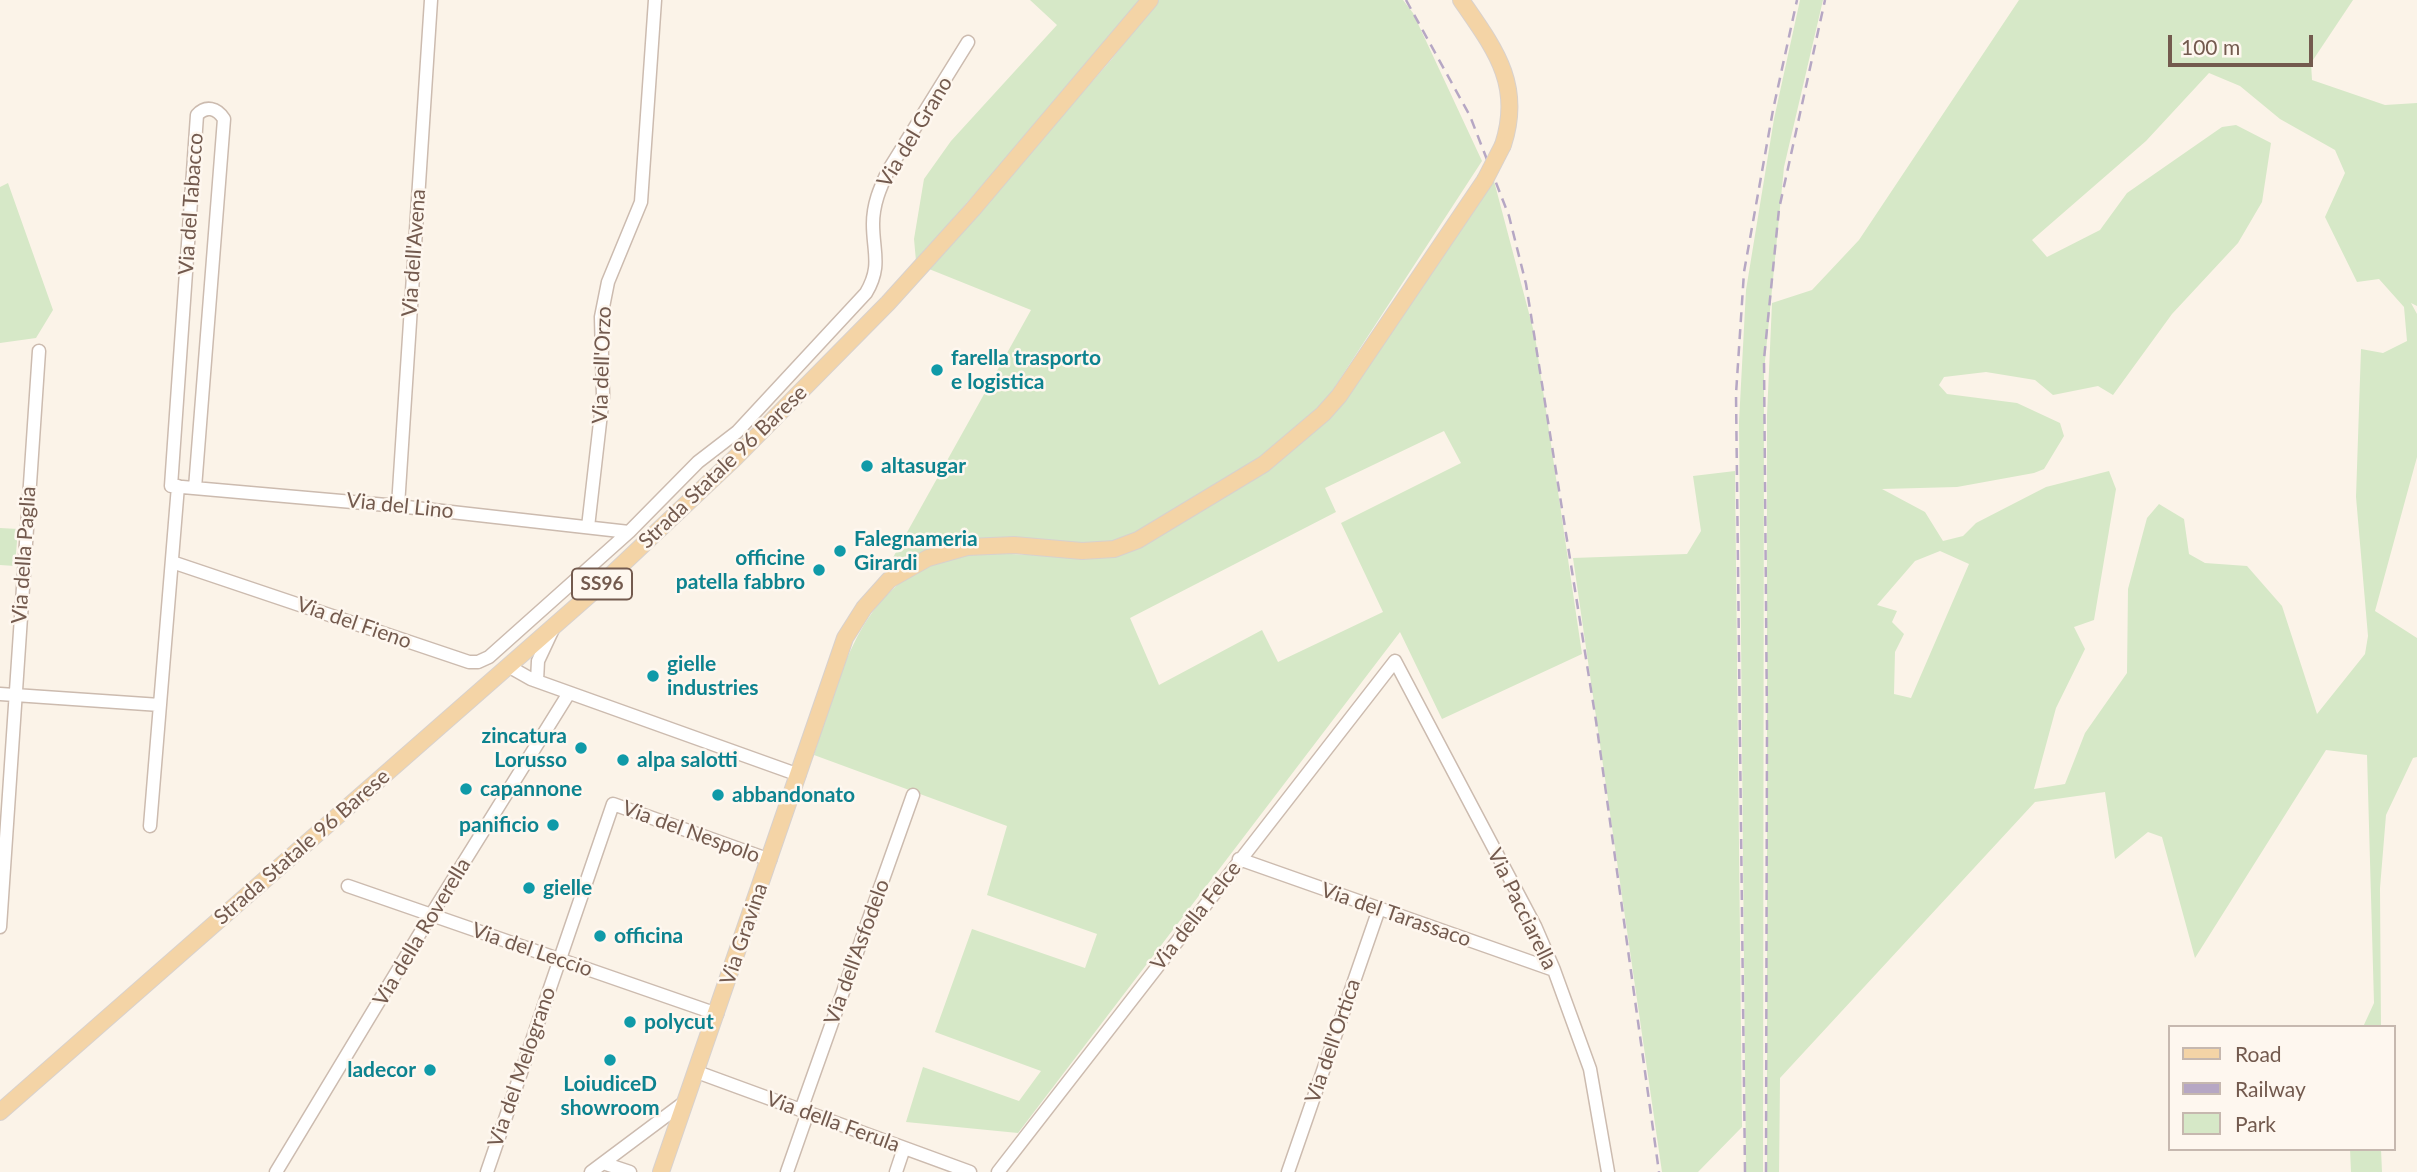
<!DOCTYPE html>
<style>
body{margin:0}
#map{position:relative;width:2417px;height:1172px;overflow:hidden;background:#fbf3e8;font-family:Lato,sans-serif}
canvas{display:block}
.legend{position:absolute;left:2168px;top:1025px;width:228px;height:126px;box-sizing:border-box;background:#fef7ef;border:2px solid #c6b8af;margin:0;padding:9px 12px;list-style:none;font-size:21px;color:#735a4e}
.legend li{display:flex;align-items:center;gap:14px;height:35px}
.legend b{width:35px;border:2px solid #c6b8af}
.scale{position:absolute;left:2168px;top:35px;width:145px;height:32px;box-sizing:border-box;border:4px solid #735a4e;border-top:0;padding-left:9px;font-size:21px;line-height:24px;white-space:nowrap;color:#735a4e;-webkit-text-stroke:5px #fef7ef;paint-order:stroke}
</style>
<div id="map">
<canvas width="2417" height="1172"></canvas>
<ul class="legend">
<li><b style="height:9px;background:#f4d4a6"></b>Road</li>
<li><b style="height:9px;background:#b6a7c4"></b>Railway</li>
<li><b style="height:19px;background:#d6e8c7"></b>Park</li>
</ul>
<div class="scale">100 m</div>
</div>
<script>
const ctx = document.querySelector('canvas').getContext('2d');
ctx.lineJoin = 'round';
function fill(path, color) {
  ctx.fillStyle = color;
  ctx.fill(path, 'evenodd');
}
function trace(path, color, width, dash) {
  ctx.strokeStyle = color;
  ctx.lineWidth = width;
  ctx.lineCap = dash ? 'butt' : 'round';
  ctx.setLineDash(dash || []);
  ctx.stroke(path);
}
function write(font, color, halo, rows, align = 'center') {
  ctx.font = font + ' Lato,sans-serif';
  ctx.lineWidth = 5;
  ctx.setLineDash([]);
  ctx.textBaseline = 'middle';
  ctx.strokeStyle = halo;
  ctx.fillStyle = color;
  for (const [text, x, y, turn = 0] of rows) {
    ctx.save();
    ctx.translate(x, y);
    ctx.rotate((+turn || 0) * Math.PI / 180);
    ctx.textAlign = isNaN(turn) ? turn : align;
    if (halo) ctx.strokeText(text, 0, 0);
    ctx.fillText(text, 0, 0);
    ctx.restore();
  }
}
const green = new Path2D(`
 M 1030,0 L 1140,0 L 1100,50 L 916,261 L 914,239 L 924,179 L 951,141 L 1057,25 Z
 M 1159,0 L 1403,0 L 1413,13 L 1482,161 L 1325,402 L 1251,465 L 1132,536 L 1104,544 L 964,541 L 886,570 L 1031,310 L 929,269 L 1111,60 Z
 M 1800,0 L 1823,0 L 1784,167 L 1764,371 L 1763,1172 L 1746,1172 L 1739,422 L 1746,290 L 1774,119 Z
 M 2019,0 L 2353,0 L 2311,63 L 2312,80 L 2385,105 L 2417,103 L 2417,306 L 2411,303 L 2417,314 L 2417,457 L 2375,611 L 2417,638 L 2417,757 L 2413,758 L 2386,815 L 2380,888 L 2381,1027 L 2363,1027 L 2374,1003 L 2367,755 L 2326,750 L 2195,958 L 2162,837 L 2148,832 L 2115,859 L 2105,792 L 2035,802 L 1780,1078 L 1779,1172 L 1767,1172 L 1767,415 L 1772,303 L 1812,290 L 1859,240 ZM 2209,73 L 2240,86 L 2280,119 L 2335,150 L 2345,173 L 2325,217 L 2357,282 L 2379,279 L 2404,307 L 2407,341 L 2383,353 L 2361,349 L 2356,497 L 2368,636 L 2365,654 L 2317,714 L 2282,606 L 2247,566 L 2205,563 L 2189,554 L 2184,519 L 2159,504 L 2147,518 L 2128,589 L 2127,673 L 2085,733 L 2065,784 L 2034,789 L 2056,708 L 2085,649 L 2074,627 L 2094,620 L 2116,489 L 2109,471 L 2046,487 L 1976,523 L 1963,536 L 1943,541 L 1925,512 L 1882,489 L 1957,487 L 2034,473 L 2044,469 L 2064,436 L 2060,423 L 2017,403 L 1947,394 L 1939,385 L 1944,377 L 1986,372 L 2035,380 L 2053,395 L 2098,386 L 2113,395 L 2172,314 L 2238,243 L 2262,202 L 2271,143 L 2236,125 L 2222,127 L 2127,193 L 2100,230 L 2047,257 L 2032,240 L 2146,141 ZM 1940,551 L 1969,564 L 1911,698 L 1894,694 L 1895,652 L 1904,634 L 1892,622 L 1897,611 L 1877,605 L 1915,561 Z
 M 1494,181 L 1535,336 L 1582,654 L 1442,719 L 1400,632 L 1018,1133 L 906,1122 L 923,1067 L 1019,1101 L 1041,1071 L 935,1032 L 972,929 L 1085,968 L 1097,934 L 987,895 L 1007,826 L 814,755 C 839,683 855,594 935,563 C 946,559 958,554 971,554 C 1004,552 1039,556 1073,557 C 1089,558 1105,556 1121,555 L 1342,400 ZM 1444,431 L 1461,463 L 1341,523 L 1383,612 L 1278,662 L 1262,630 L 1159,685 L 1130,618 L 1336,512 L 1325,488 Z
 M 8,183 L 53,310 L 36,338 L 0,343 L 0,187 Z
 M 1735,471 L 1742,1127 L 1698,1172 L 1662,1172 L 1573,558 L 1687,554 L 1701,531 L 1693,476 Z
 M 0,528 L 18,529 L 15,566 L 0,565 Z
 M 2350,1149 L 2381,1149 L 2382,1172 L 2351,1172 Z`);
const minor = new Path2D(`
 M 195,488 L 224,119 C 217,108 206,105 197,115 L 171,486 L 398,506 L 629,532
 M 398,506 L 431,0
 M 588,527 L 603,396 L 601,317 L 608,282 L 641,202 L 655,0
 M 172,562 L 469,662 L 478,662 L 489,657 L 629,532 L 698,462 L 737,432 L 866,293 C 882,266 873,252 873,224 C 873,204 880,188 888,171 L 968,42
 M 508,666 L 531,679 L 799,775
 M 537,681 L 538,661 L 553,629
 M 0,694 L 160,705
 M 150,826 L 178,486
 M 1239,859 L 1554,970
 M 348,886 L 717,1014
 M 0,927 L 39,351
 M 697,1072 L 970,1172
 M 801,1110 L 913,795
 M 603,1163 L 630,1172
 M 276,1172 L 431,915 L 569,693
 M 487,1172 L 613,804 L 770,860
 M 591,1172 L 686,1101
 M 787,1172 L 808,1112
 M 896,1172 L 904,1148
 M 998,1172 L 1395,661 L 1535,926 L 1554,970 L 1590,1069 L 1608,1172
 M 1288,1172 L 1379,909`);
const major = new Path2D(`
 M 1461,0 C 1494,48 1523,84 1503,145
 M 0,1112 L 594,591 L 735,458 L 888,303 L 973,209 L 1150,0
 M 661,1172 L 845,638 L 864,608 L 889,580 L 928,558 L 967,547 L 1014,545 L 1082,551 L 1114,549 L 1138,540 L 1264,464 L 1323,414 L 1339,396 L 1485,180`);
const rail = new Path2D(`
 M 1406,0 L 1470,116 L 1509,216 L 1526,284 L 1596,721 L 1659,1172
 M 1745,1172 L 1736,394 L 1744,272 L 1773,110 L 1797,0
 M 1766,1172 L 1767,725 L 1764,359 L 1779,209 L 1825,0`);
const majorBridge = new Path2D(`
 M 1485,180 L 1503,145`);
const markers = [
 [937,370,7,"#0f9aa8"],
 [867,466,7,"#0f9aa8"],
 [840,551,7,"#0f9aa8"],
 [819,570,7,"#0f9aa8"],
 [653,676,7,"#0f9aa8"],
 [581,748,7,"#0f9aa8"],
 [623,760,7,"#0f9aa8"],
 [466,789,7,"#0f9aa8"],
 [718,795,7,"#0f9aa8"],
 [553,825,7,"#0f9aa8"],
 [529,888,7,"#0f9aa8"],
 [600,936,7,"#0f9aa8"],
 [630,1022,7,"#0f9aa8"],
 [610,1060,7,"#0f9aa8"],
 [430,1070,7,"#0f9aa8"]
];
const shields = [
 [602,584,60]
];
const shieldNames = [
 ["SS96",602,584]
];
const streetNames = [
 ["Via del Grano",915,132,-59],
 ["Via del Tabacco",191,204,-86],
 ["Via dell'Avena",414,253,-86],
 ["Via dell'Orzo",602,365,-88],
 ["Strada Statale 96 Barese",723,467,-44],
 ["Via del Lino",400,506,6],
 ["Via della Paglia",24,555,-86],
 ["Via del Fieno",354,623,19],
 ["Via del Nespolo",691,832,20],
 ["Strada Statale 96 Barese",302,847,-41],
 ["Via Pacciarella",1522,909,64],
 ["Via del Tarassaco",1396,915,19],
 ["Via della Felce",1196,916,-52],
 ["Via della Roverella",422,932,-59],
 ["Via Gravina",744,934,-71],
 ["Via del Leccio",532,950,19],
 ["Via dell'Asfodelo",857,952,-70],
 ["Via dell'Ortica",1333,1041,-71],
 ["Via del Melograno",522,1067,-71],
 ["Via della Ferula",833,1122,20]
];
const cultureNames = [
 ["farella trasporto",951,358],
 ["e logistica",951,382],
 ["altasugar",881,466],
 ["Falegnameria",854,539],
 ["Girardi",854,563],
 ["officine",805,558,"right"],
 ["patella fabbro",805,582,"right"],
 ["gielle",667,664],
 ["industries",667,688],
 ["zincatura",567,736,"right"],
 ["Lorusso",567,760,"right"],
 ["alpa salotti",637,760],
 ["capannone",480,789],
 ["abbandonato",732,795],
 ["panificio",539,825,"right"],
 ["gielle",543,888],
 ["officina",614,936],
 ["polycut",644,1022],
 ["ladecor",416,1070,"right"],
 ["LoiudiceD",610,1084,"center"],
 ["showroom",610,1108,"center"]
];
fill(green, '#d6e8c7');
trace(minor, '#ccbbaf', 15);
trace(major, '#d8d1cd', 18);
trace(minor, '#fff', 12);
trace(major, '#f4d4a6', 16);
trace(rail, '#b6a7c4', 2.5, [10, 7]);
trace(majorBridge, '#d8d1cd', 18, []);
trace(majorBridge, '#f4d4a6', 16);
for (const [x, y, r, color] of markers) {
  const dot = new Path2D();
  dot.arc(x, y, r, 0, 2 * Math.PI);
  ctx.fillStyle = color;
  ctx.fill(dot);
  trace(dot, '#fef7ef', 2.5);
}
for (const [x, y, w] of shields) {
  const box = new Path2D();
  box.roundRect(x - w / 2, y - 15.5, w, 31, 5);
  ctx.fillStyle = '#fef7ef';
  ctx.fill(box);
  trace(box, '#735a4e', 2);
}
write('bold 19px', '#735a4e', null, shieldNames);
write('21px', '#735a4e', '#fef7ef', streetNames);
write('bold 21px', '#0d838f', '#fef7ef', cultureNames, 'left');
</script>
